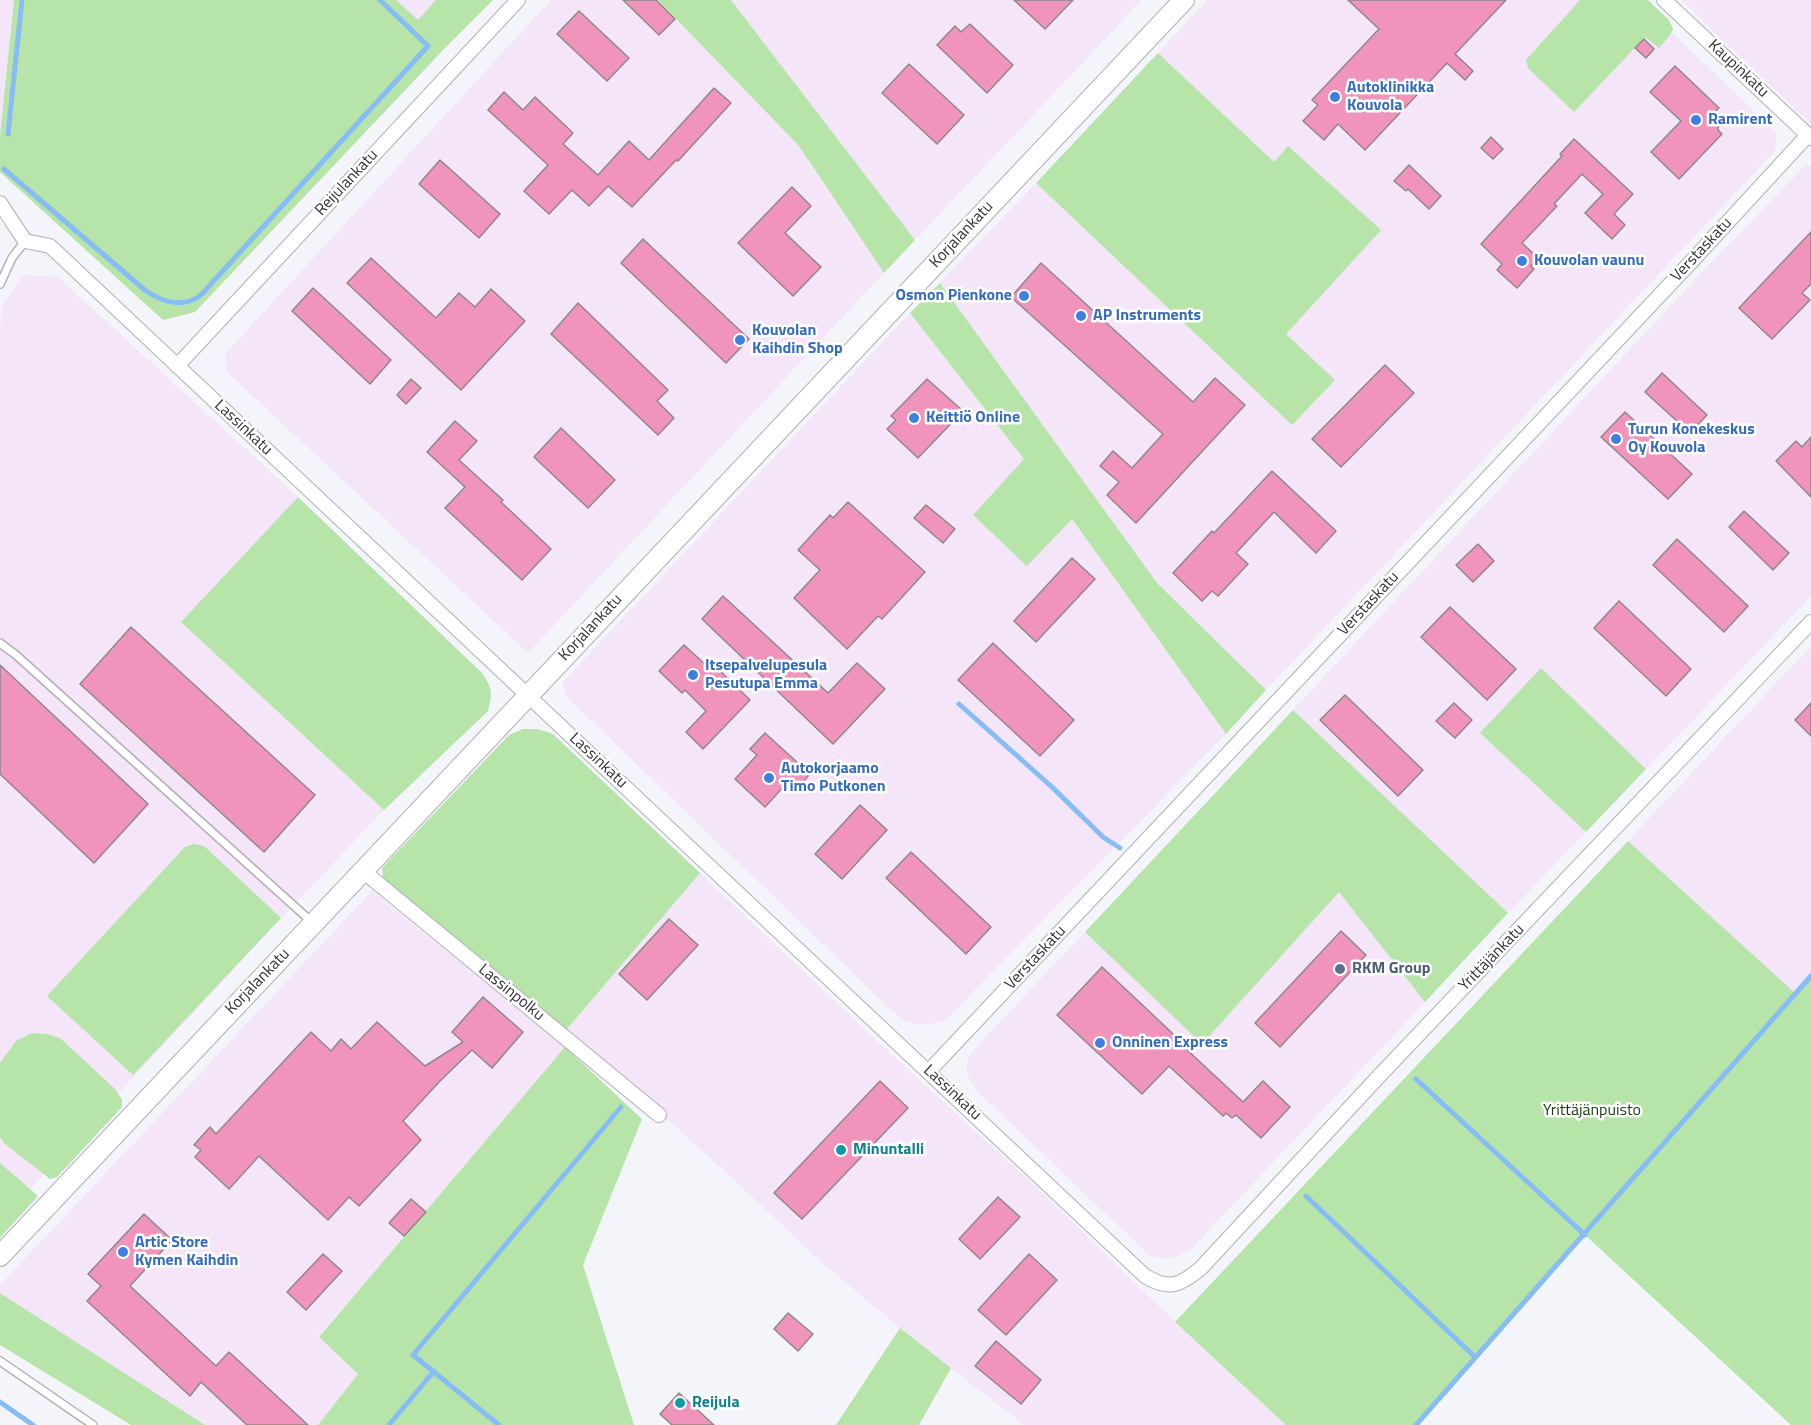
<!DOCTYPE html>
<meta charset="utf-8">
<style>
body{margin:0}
canvas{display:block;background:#f4f4fb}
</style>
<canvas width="1811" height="1425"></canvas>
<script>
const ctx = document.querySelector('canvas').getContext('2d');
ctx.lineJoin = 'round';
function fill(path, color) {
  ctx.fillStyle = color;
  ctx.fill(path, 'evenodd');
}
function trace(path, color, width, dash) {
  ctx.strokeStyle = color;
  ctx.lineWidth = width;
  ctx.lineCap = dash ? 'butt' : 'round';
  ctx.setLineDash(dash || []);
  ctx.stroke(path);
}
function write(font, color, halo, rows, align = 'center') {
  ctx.font = font + ' "Titillium Web",sans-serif';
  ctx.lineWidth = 5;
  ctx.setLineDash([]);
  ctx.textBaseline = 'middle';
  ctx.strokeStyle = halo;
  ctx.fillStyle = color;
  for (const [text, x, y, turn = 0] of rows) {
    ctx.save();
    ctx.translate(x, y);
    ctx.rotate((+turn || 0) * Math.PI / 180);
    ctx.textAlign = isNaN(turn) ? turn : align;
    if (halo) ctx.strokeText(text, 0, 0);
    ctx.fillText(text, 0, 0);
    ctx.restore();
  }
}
const industrial = new Path2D(`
 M 0,0 L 14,0 L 0,135 Z
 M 395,0 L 491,0 L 446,47 Z
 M 551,0 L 658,0 L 799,146 L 884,273 L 528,653 L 226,371 L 225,354 Z
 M 731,0 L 1142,0 L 915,240 Z
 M 1207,0 L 1638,0 L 1777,133 L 1775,151 L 1266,690 L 1157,583 L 940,283 L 1036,183 L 1292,424 L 1334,381 L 1286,334 L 1288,146 L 1274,162 L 1158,53 Z
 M 1681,0 L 1811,0 L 1811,124 Z
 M 1805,166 L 1811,166 L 1811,596 L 1646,769 L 1541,669 L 1480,733 L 1586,832 L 1508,913 L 1293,710 L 1687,288 Z
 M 23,275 L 58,277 L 298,497 L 181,622 L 384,810 L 299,899 L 0,1221 L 0,328 L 2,306 Z
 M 910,313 L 1024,459 L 973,515 L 1071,518 L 1226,734 L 945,1020 L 933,1024 L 919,1024 L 906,1021 L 891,1010 L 566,696 L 562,683 Z
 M 1811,646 L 1811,976 L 1795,993 L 1628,841 Z
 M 700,873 L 864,1029 L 1049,1199 L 1175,1322 L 1286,1425 L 1024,1425 L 900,1328 L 821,1262 L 729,1175 L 567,1029 Z
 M 372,891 L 565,1047 L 319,1336 L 358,1374 L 318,1425 L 205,1425 L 0,1293 L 0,1285 Z
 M 1339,892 L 1425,1002 L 1191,1249 L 1179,1256 L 1164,1259 L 1149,1255 L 977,1091 L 967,1074 L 967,1061 L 977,1046 L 1085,932 L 1202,1043 Z`);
const green = new Path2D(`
 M 14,0 L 396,0 L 418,20 L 436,0 L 493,0 L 446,47 L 195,312 L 163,320 L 0,172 L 0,135 Z
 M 658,0 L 731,0 L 915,240 L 884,273 L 799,146 Z
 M 1580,0 L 1648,0 L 1669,20 L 1673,29 L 1670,35 L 1659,48 L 1645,37 L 1574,112 L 1528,68 L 1526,60 Z
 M 1158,53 L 1274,162 L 1288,146 L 1381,230 L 1286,334 L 1335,380 L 1292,425 L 1036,183 Z
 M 940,283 L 1157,583 L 1266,690 L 1226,734 L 1072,519 L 1027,566 L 973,515 L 1024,459 L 910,313 Z
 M 298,497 L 482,673 C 492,688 493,693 488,711 L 384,810 L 181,622 Z
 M 1541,668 L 1646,769 L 1586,832 L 1480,733 Z
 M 1293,710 L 1508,913 L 1425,1002 L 1339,892 L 1202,1044 L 1085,932 Z
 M 523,729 L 537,729 L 553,734 L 700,873 L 567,1029 L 383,881 L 382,868 L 509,735 Z
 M 1628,841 L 1795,993 L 1811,976 L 1811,1425 L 1791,1425 L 1585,1235 L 1416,1425 L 1286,1425 L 1175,1322 Z
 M 194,844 L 204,846 L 281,918 L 133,1075 L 47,996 L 185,847 Z
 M 32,1033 L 47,1034 L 60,1038 L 115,1089 L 122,1099 L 122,1107 L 57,1177 L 50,1179 L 5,1144 L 0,1137 L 0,1063 L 16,1041 Z
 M 565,1047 L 642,1119 L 583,1265 L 634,1425 L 318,1425 L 358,1374 L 319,1337 Z
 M 0,1163 L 38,1196 L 0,1238 Z
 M 0,1293 L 205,1425 L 131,1425 L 0,1345 Z
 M 900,1328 L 951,1368 L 919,1425 L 836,1425 Z`);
const stream = new Path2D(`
 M 8,134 L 22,0
 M 4,169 L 146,291 C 164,303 182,308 200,296 L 428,46 L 380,0
 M 959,704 L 1052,787 L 1103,837 L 1120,848
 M 1416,1079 L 1585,1235
 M 1306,1196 L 1475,1357
 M 0,1402 L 33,1425
 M 389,1425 L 434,1371
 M 499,1425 L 413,1355 L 621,1107
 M 1416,1425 L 1811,976`);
const building = new Path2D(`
 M 623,0 L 656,0 L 675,19 L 659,35 Z
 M 1014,0 L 1073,0 L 1045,29 Z
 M 1348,0 L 1506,0 L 1455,54 L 1473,71 L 1465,80 L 1447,63 L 1365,150 L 1338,124 L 1324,140 L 1303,121 L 1318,105 L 1312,100 L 1379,29 Z
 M 579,11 L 629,58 L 607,81 L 557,34 Z
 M 970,24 L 1013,65 L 987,93 L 937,45 L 955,26 L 961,32 Z
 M 1644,39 L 1654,49 L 1646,58 L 1635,48 Z
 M 909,64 L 964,115 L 937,144 L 882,93 Z
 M 1675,66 L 1719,108 L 1715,112 L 1720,117 L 1718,130 L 1722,134 L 1679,179 L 1651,152 L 1681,121 L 1650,92 Z
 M 714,88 L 731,103 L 678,161 L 676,160 L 632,207 L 608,186 L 589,206 L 572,190 L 549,214 L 524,191 L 548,165 L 488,110 L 504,92 L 523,110 L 535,97 L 573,133 L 563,144 L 598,175 L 629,141 L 649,160 Z
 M 1491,137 L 1503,149 L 1493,159 L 1481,148 Z
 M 1574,139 L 1633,194 L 1614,214 L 1625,225 L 1612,239 L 1585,213 L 1603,194 L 1582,174 L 1554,204 L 1557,206 L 1522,243 L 1538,258 L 1531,266 L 1534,269 L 1517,288 L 1497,270 L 1502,264 L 1481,244 L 1562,156 L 1560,154 Z
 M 440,160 L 500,214 L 479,238 L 419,184 Z
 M 1409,165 L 1441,196 L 1429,209 L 1408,189 L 1406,191 L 1394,181 Z
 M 792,187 L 811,206 L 785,233 L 821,267 L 793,296 L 738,243 Z
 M 1811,232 L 1811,284 L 1802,293 L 1810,300 L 1772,339 L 1739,308 Z
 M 643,239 L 749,339 L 726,363 L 621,263 Z
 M 371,258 L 436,318 L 459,293 L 475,307 L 491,289 L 525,321 L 461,390 L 347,283 Z
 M 1041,263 L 1193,402 L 1215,378 L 1245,405 L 1136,523 L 1107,495 L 1119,482 L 1100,466 L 1113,451 L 1132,468 L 1163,434 L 1011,297 Z
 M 313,288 L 391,360 L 370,384 L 292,311 Z
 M 578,303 L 668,390 L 657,401 L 674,418 L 658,435 L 551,334 Z
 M 1385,365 L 1414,393 L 1341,467 L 1312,439 Z
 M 1662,373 L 1707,415 L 1690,433 L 1645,392 Z
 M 411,379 L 421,388 L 406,404 L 397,395 Z
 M 927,379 L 963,411 L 918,458 L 887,429 L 896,420 L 891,416 Z
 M 1625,412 L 1692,474 L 1668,499 L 1601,437 Z
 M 455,421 L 477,441 L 459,460 L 503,500 L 501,502 L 551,549 L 522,580 L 445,508 L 465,487 L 427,452 Z
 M 561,428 L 615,480 L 588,508 L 534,457 Z
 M 1811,437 L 1811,497 L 1776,461 L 1796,441 L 1802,447 Z
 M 1272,471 L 1336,531 L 1316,553 L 1274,512 L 1236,553 L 1248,564 L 1218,596 L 1212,591 L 1202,601 L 1173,573 L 1212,531 L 1214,533 Z
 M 848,502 L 925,572 L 882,619 L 878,616 L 847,649 L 794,598 L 820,570 L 798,550 L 830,515 L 833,518 Z
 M 926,505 L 955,529 L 943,543 L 914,518 Z
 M 1744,511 L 1789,553 L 1773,570 L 1729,527 Z
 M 1677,539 L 1748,606 L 1724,632 L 1653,565 Z
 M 1478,544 L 1494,561 L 1473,582 L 1456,565 Z
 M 1072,558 L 1095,579 L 1036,642 L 1014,621 Z
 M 723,596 L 828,693 L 857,663 L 885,689 L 833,744 L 702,619 Z
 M 1619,601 L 1691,669 L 1666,696 L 1594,628 Z
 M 1450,607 L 1516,669 L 1487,700 L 1421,637 Z
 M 131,627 L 315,795 L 264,852 L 80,684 Z
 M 993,643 L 1074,720 L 1040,756 L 958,680 Z
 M 684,645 L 708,667 L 712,663 L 750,700 L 703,749 L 686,732 L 706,711 L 685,690 L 682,693 L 659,671 Z
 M 0,665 L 148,804 L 94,863 L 0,774 Z
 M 1345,695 L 1423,770 L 1398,796 L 1320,720 Z
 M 1454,703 L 1472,720 L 1455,738 L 1436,721 Z
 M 1811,703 L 1811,736 L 1795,720 Z
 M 765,733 L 810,774 L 794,792 L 786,784 L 765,807 L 735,779 L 757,755 L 750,749 Z
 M 860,805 L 887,830 L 842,879 L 815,854 Z
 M 911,852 L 991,927 L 966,954 L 886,878 Z
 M 669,919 L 698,945 L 647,1000 L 619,974 Z
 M 1341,931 L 1366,955 L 1280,1047 L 1255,1023 Z
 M 1102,967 L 1187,1047 L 1185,1048 L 1243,1102 L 1263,1081 L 1290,1107 L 1261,1138 L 1236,1115 L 1232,1118 L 1226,1113 L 1223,1116 L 1169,1066 L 1142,1094 L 1057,1015 Z
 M 483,997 L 523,1032 L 492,1068 L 472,1050 L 440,1081 L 403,1121 L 421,1140 L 359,1206 L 349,1197 L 328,1220 L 259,1156 L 229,1189 L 195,1157 L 201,1150 L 194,1145 L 210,1127 L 216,1134 L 311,1032 L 331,1051 L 341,1039 L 351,1049 L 377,1022 L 425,1066 L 463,1042 L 452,1032 Z
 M 880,1081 L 908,1108 L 802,1219 L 774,1193 Z
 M 998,1197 L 1020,1217 L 980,1259 L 959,1239 Z
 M 411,1199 L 426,1212 L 404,1236 L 389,1223 Z
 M 144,1214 L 172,1240 L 130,1286 L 216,1366 L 229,1352 L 308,1425 L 247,1425 L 201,1382 L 190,1396 L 87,1301 L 101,1286 L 88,1274 Z
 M 323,1254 L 342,1271 L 306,1310 L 287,1292 Z
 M 1029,1254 L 1057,1280 L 1006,1335 L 978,1310 Z
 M 788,1313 L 813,1334 L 798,1351 L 774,1329 Z
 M 996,1341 L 1041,1380 L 1021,1404 L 975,1366 Z
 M 679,1393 L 714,1425 L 672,1425 L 660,1414 Z`);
const lane = new Path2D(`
 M 0,284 L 12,258 L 25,241
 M 0,643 L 16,655 L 313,923
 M 0,1361 L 93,1425`);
const street = new Path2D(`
 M 1664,0 L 1811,138
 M 0,203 L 25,241 L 50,246 L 1145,1276 C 1169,1291 1181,1285 1201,1268 L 1381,1074 L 1811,622
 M 177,366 L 518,0
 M 363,871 L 659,1115
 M 929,1071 L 1691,262 L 1808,135`);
const secondary = new Path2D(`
 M 0,1256 L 1184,0`);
const markers = [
 [1335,97,6,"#3f7fe0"],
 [1696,120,6,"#3f7fe0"],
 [1522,261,6,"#3f7fe0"],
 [1024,296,6,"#3f7fe0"],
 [1081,316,6,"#3f7fe0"],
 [740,340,6,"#3f7fe0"],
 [914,418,6,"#3f7fe0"],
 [1616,439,6,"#3f7fe0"],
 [693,675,6,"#3f7fe0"],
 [769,778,6,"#3f7fe0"],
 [1340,969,6,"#5c6f8a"],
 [1100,1043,6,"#3f7fe0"],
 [841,1150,6,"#0f9aa8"],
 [123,1252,6,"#3f7fe0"],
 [680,1403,6,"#0f9aa8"]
];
const streetNames = [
 ["Kaupinkatu",1738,69,43],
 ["Reijulankatu",347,183,-47],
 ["Korjalankatu",962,235,-47],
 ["Verstaskatu",1702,250,-47],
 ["Lassinkatu",243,428,43],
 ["Verstaskatu",1369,604,-47],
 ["Korjalankatu",591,628,-47],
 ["Lassinkatu",598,761,43],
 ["Verstaskatu",1036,958,-47],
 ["Yrittäjänkatu",1492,958,-46],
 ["Korjalankatu",258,982,-46],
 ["Lassinpolku",511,993,39],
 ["Lassinkatu",952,1093,43]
];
const shopNames = [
 ["Autoklinikka",1347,88],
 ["Kouvola",1347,106],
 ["Ramirent",1708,120],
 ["Kouvolan vaunu",1534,261],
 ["Osmon Pienkone",1012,296,"right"],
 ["AP Instruments",1093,316],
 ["Kouvolan",752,331],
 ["Kaihdin Shop",752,349],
 ["Keittiö Online",926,418],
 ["Turun Konekeskus",1628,430],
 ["Oy Kouvola",1628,448],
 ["Itsepalvelupesula",705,666],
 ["Pesutupa Emma",705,684],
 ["Autokorjaamo",781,769],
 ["Timo Putkonen",781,787],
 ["Onninen Express",1112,1043],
 ["Artic Store",135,1243],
 ["Kymen Kaihdin",135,1261]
];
const serviceNames = [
 ["RKM Group",1352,969]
];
const parkNames = [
 ["Yrittäjänpuisto",1592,1111]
];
const cultureNames = [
 ["Minuntalli",853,1150],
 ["Reijula",692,1403]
];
fill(industrial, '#f4e5f8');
fill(green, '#b6e4a9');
trace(stream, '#87bdf4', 5);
fill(building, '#f194bb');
trace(building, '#8f878a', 1.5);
trace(lane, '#b1b0b7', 10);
trace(street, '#b1b0b7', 16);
trace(secondary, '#b1b0b7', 22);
trace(lane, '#fff', 7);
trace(street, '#fff', 14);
trace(secondary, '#fff', 20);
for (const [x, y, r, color] of markers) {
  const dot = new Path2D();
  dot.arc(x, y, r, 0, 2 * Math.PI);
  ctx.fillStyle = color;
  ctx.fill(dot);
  trace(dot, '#fff', 2);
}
write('16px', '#302f32', '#fff', streetNames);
write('bold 16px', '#366cbe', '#fff', shopNames, 'left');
write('bold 16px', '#4e5e75', '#fff', serviceNames, 'left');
write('16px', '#173e09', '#fff', parkNames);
write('bold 16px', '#0d838f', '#fff', cultureNames, 'left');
</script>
